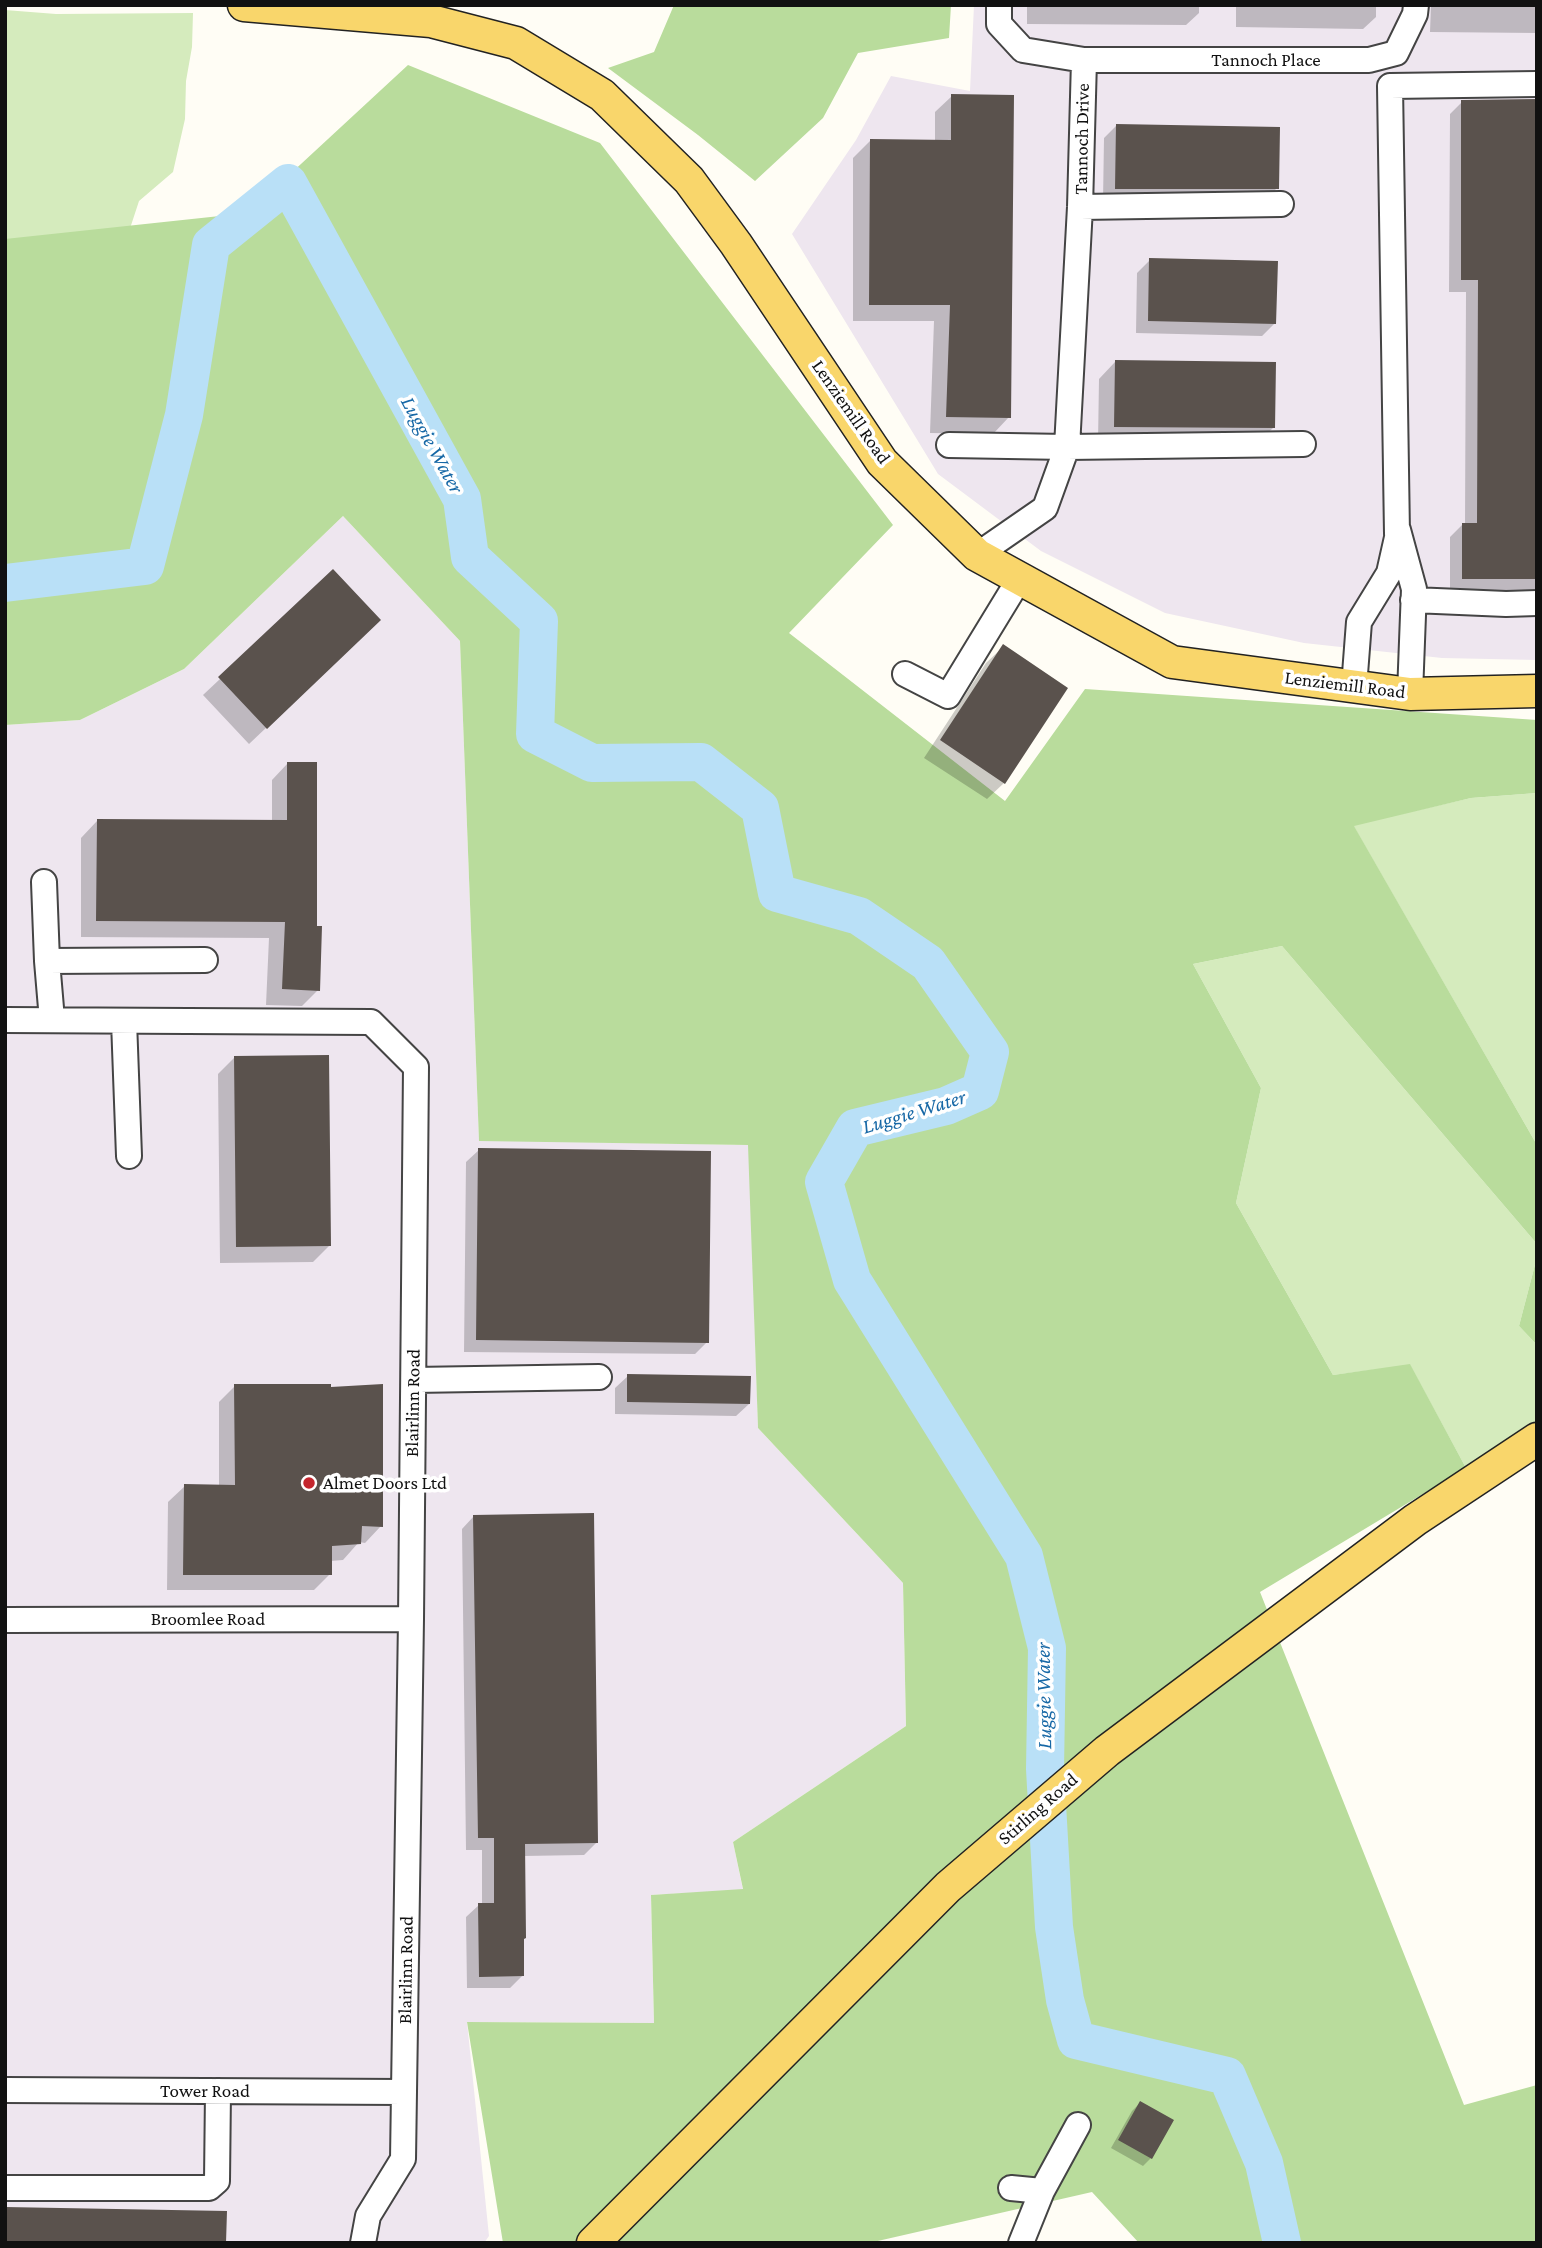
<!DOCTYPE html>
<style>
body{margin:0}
#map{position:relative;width:1542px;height:2248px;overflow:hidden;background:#fffdf5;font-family:"Crimson Pro",serif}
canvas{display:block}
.frame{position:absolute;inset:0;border:7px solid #111;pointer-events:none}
</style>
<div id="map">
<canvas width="1542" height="2248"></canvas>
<div class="frame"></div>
</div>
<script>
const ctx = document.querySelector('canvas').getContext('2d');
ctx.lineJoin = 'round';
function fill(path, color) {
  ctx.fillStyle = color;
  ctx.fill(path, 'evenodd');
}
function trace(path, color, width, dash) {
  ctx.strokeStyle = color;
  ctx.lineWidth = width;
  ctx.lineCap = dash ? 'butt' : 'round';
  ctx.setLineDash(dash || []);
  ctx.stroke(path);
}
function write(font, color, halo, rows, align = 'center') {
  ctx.font = font + ' "Crimson Pro",serif';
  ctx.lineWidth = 7;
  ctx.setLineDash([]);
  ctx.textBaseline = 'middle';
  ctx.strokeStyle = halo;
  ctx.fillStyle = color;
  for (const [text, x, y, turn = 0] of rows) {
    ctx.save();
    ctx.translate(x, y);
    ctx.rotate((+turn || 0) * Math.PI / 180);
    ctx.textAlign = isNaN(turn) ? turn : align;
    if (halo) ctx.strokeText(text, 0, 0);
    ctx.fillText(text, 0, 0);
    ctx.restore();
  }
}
const industrial = new Path2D(`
 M 974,5 L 1537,5 L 1537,660 L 1442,658 L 1304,643 L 1165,613 L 1041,551 L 938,474 L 792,234 L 856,140 L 891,76 L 970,91 Z
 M 343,516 L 460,641 L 479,1140 L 749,1145 L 758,1428 L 903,1583 L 906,1726 L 733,1842 L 743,1890 L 651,1895 L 654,2023 L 467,2022 L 489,2236 L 484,2243 L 5,2243 L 5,725 L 80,720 L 184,669 Z`);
const green = new Path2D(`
 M 5,10 L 56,14 L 193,13 L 192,47 L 186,81 L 185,119 L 173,172 L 139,201 L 119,262 L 5,285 Z
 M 1537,793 L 1537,1145 L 1353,825 L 1471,798 Z
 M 1282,946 L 1537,1244 L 1537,1257 L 1519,1326 L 1537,1345 L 1537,1427 L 1466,1468 L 1410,1365 L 1333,1375 L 1236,1203 L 1261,1088 L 1193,964 Z`);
const forest = new Path2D(`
 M 674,5 L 951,5 L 949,38 L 858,53 L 823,118 L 755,181 L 698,135 L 608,68 L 654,52 Z
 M 408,65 L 600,143 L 893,525 L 789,633 L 1005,801 L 1085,689 L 1537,720 L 1537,793 L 1471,798 L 1354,826 L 1537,1145 L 1537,1244 L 1282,946 L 1193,964 L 1261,1088 L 1236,1203 L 1333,1375 L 1410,1364 L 1466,1468 L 1260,1592 L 1464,2105 L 1537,2085 L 1537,2243 L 1139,2243 L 1092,2192 L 869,2243 L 503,2243 L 467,2022 L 654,2023 L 651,1895 L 743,1889 L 733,1842 L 906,1726 L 903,1583 L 758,1428 L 748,1145 L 479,1141 L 460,641 L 343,516 L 184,669 L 80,720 L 5,725 L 5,239 L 248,213 Z
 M 1537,1257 L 1537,1345 L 1519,1326 Z`);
const shadow = new Path2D(`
 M 1027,5 L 1199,5 L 1199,13 L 1186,25 L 1027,24 Z
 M 1236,5 L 1376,5 L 1376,17 L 1363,29 L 1236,27 Z
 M 1431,5 L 1537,5 L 1537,33 L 1430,32 Z
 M 952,96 L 1009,417 L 993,434 L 930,433 L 934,321 L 853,321 L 853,158 L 870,141 L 935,142 L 935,112 Z
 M 1537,101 L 1537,591 L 1450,590 L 1450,537 L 1463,524 L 1465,524 L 1466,292 L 1449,292 L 1450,114 L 1462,102 Z
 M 1116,126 L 1277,188 L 1264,201 L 1103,201 L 1104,138 Z
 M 1150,260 L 1275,323 L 1262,336 L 1136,333 L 1137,273 Z
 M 1115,362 L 1273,428 L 1256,444 L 1098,443 L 1099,379 Z
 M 362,637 L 249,744 L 203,695 L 220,679 Z
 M 1003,647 L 1004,783 L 987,799 L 924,758 L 986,663 Z
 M 288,763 L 315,928 L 318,990 L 302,1006 L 266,1005 L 269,938 L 81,937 L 81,838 L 97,821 L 272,822 L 272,780 Z
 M 234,1058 L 330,1245 L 313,1262 L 220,1263 L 218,1074 Z
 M 479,1150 L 707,1342 L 695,1354 L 464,1352 L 466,1162 Z
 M 628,1376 L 749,1404 L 736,1416 L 615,1414 L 615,1388 Z
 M 235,1386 L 381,1526 L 365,1543 L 359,1542 L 343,1560 L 330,1561 L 330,1574 L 314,1590 L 167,1590 L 168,1502 L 185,1486 L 219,1486 L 219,1402 Z
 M 474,1516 L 597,1842 L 584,1855 L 523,1856 L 523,1975 L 510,1988 L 467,1988 L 466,1917 L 479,1905 L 482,1905 L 482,1850 L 466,1850 L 462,1529 Z
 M 5,1653 L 6,1743 L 5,1744 Z
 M 1140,2103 L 1151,2158 L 1143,2166 L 1111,2148 L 1132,2111 Z`);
const river = new Path2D(`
 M 5,583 L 145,566 L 184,415 L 211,245 L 288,183 L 462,499 L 470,557 L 539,621 L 535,734 L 592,763 L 701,762 L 760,808 L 777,893 L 859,916 L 928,963 L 990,1052 L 980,1091 L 946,1106 L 855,1128 L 824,1182 L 852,1280 L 1024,1556 L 1047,1648 L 1045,1769 L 1054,1927 L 1065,2000 L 1076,2040 L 1227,2076 L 1264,2163 L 1282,2243`);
const building = new Path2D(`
 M 951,94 L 1014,95 L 1011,418 L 946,417 L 950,305 L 869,305 L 870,139 L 951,140 Z
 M 1537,99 L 1537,579 L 1462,579 L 1462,523 L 1477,523 L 1478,280 L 1461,280 L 1461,100 Z
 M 1116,124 L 1280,127 L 1279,189 L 1115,189 Z
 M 1149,258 L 1278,261 L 1276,324 L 1148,321 Z
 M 1115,360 L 1276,362 L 1275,428 L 1114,427 Z
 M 333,569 L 381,620 L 267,729 L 218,677 Z
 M 1003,644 L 1068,688 L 1005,784 L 940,740 Z
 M 287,762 L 317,762 L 317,926 L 322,926 L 320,991 L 282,989 L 285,922 L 96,921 L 97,819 L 287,820 Z
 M 329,1055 L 331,1246 L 236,1247 L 234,1056 Z
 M 478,1148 L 711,1151 L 709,1343 L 476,1340 Z
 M 627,1374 L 751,1376 L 750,1404 L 627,1402 Z
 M 234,1384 L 331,1384 L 331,1387 L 383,1384 L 383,1527 L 362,1526 L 361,1544 L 332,1546 L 332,1575 L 183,1575 L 184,1484 L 235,1485 Z
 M 594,1513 L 598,1843 L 525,1844 L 526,1938 L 524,1939 L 524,1976 L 479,1977 L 478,1903 L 494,1903 L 494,1838 L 478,1838 L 473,1515 Z
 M 1140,2101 L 1174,2120 L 1152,2159 L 1118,2140 Z
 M 5,2207 L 227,2211 L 226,2243 L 5,2243 Z`);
const minor = new Path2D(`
 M 1084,60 L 1369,60 L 1396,53 L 1415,14 L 1416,5
 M 1080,207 L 1281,204
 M 949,445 L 1067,447 L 1303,444
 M 1398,530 L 1414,589 L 1410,694
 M 1397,534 L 1390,86 L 1537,84
 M 977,555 L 1045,508 L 1067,447 L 1080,207 L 1084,60 L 1023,50 L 999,24 L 999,5
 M 1413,600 L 1506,604 L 1537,603
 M 905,674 L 948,696 L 1020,578
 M 1354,687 L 1359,622 L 1389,573 L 1398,533
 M 44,882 L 47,961 L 52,1020
 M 47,961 L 205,960
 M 5,1020 L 371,1022 L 416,1067 L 411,1619 L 403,2159 L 368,2216 L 363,2243
 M 124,1021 L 129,1156
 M 414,1380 L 599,1377
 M 5,1620 L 411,1619
 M 5,2090 L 404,2092
 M 5,2188 L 209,2188 L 217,2181 L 218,2091
 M 1011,2188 L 1042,2191
 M 1021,2243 L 1042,2191 L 1078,2125`);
const major = new Path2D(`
 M 244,5 L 431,21 L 516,43 L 602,95 L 689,180 L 736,244 L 882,462 L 977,555 L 1172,662 L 1410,694 L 1537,691
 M 593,2243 L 948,1887 L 1107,1751 L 1415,1520 L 1537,1439`);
const markers = [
 [309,1483,7,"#c4262e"]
];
const streetNames = [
 ["Tannoch Place",1266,60],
 ["Tannoch Drive",1082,139,-89],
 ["Lenziemill Road",851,412,55],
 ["Lenziemill Road",1345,685,7],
 ["Blairlinn Road",413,1403,-89],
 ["Broomlee Road",208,1619],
 ["Stirling Road",1038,1809,-41],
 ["Blairlinn Road",406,1970,-89],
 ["Tower Road",205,2091]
];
const poiNames = [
 ["Almet Doors Ltd",323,1483]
];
const waterNames = [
 ["Luggie Water",432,445,61],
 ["Luggie Water",914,1112,-17],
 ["Luggie Water",1044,1696,-91]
];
fill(industrial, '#eee6ef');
fill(green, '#d5ebbd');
fill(forest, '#b9dc9c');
fill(shadow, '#0003');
trace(river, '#b9e0f7', 38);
fill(building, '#5a524d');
trace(minor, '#444', 28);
trace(major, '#222', 35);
trace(minor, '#fff', 24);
trace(major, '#f9d66b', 32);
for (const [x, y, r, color] of markers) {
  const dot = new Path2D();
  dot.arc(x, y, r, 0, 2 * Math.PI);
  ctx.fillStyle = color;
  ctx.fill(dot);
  trace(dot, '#fff', 2.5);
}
write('19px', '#111', '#fff', streetNames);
write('19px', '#111', '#fff', poiNames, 'left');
write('italic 21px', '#1768a6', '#fff', waterNames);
</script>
